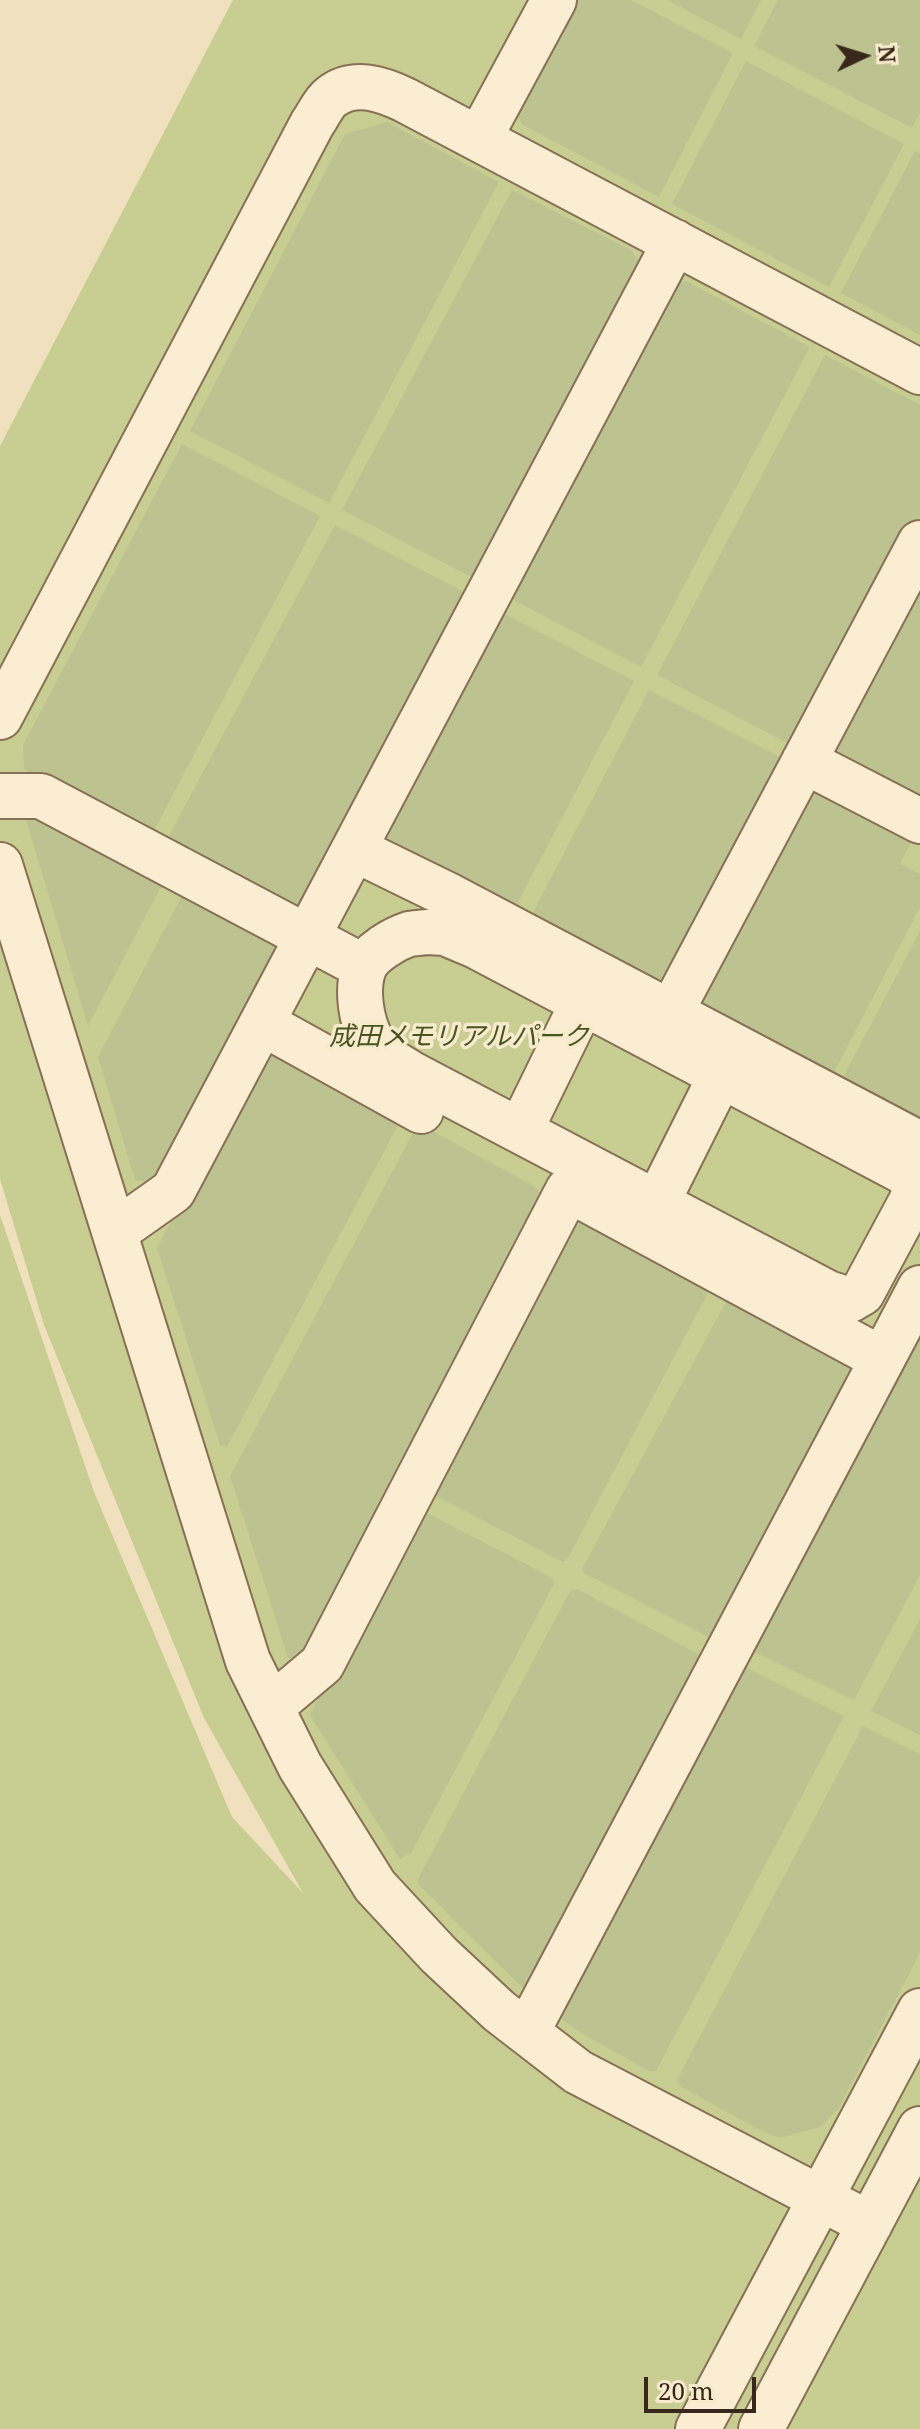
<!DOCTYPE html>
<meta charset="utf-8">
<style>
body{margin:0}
#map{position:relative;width:920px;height:2429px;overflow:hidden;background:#f0e0bd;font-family:"Noto Serif",serif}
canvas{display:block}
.north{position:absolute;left:824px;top:16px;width:80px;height:80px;-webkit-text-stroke:6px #f7eacd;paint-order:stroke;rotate:86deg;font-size:22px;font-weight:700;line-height:32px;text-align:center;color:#37281b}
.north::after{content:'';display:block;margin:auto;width:28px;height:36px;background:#37281b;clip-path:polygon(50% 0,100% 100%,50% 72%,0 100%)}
.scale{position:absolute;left:644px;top:2377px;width:112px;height:36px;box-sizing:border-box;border:4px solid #37281b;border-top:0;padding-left:10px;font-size:24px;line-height:28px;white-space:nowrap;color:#37281b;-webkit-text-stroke:6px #f7eacd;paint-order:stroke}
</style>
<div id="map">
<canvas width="920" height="2429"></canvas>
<div class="north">N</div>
<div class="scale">20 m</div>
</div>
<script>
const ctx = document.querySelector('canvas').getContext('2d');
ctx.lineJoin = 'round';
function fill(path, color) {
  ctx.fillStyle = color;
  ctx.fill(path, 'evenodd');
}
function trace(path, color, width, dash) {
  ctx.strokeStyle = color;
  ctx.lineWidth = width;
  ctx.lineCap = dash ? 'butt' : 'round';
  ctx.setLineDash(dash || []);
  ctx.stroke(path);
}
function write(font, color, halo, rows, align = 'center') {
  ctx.font = font + ' "Noto Serif","Noto Sans JP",serif';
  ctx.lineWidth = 7;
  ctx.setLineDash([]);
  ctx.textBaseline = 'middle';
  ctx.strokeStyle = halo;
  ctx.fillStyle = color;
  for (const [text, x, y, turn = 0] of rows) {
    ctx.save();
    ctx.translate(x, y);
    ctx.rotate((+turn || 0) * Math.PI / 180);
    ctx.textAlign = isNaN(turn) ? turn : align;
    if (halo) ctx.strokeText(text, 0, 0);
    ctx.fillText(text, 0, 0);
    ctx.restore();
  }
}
const green = new Path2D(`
 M 233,0 L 920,0 L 920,2429 L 0,2429 L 0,1215 L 94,1492 L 232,1817 L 303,1893 L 204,1718 L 44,1325 L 0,1179 L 0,446 Z`);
const cemetery = new Path2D(`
 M 565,0 L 631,0 L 733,53 L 659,197 L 523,125 L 511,105 Z
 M 667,0 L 761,0 L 741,39 Z
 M 778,0 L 920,0 L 920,113 L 912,128 L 754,46 Z
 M 746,61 L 904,144 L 829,287 L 672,204 Z
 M 387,122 L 499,182 L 329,503 L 190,431 L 345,134 Z
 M 915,151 L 920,154 L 920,335 L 841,293 Z
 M 512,190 L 631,250 L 645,270 L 481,582 L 342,510 Z
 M 686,281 L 810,347 L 641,667 L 502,594 L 668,282 Z
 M 825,355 L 920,405 L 920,516 L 797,748 L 657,675 Z
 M 182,444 L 320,516 L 150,838 L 34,778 L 24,768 L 23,745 Z
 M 335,525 L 472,596 L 305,910 L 296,911 L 163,847 Z
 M 920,567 L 920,810 L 820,758 Z
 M 495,609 L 634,681 L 511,915 L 378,839 Z
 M 649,690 L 790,762 L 666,988 L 527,924 Z
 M 810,772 L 918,828 L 900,864 L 920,874 L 920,907 L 829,1082 L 694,1011 Z
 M 42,811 L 167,875 L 88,1026 L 26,820 Z
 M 187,886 L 270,930 L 281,949 L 157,1183 L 135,1180 L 98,1057 Z
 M 920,931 L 920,1130 L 838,1087 Z
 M 272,1050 L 402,1118 L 227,1447 L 220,1445 L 157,1248 L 253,1064 Z
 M 423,1126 L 532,1185 L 541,1193 L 545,1203 L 307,1656 L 288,1658 L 230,1476 L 415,1129 Z
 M 574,1215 L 711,1287 L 568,1558 L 563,1562 L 430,1493 Z
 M 729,1296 L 859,1369 L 712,1639 L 584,1573 L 582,1569 Z
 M 920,1320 L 920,1575 L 854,1700 L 750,1650 Z
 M 419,1509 L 553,1578 L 554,1584 L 411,1853 L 400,1859 L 310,1715 L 412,1516 Z
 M 577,1589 L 704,1657 L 525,1990 L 419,1885 L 418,1879 L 570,1591 Z
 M 920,1619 L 920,1735 L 871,1711 Z
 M 739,1664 L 844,1716 L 656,2071 L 651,2072 L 581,2033 L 552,2012 Z
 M 863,1726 L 920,1754 L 920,1953 L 839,2107 L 821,2127 L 779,2138 L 756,2128 L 680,2086 L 677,2080 Z`);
const minor = new Path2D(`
 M 479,139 L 554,0
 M 0,717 L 312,124 C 318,116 323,103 331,97 C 354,79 382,89 405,100 L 920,372
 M 804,761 L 920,821
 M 0,796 L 41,796 L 364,967
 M 354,849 L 446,894 L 920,1144
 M 0,865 L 248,1661 L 300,1766 L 375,1886 L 439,1955 L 499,2011 L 578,2072 L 870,2224
 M 427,932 L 445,933 L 476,946 L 904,1172 L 913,1182 L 914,1196 L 862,1293 L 850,1300 L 828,1293 L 410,1073 C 396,1064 380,1056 372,1041 C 361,1022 356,989 364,968 C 370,953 394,939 409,934 C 414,933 421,933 427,932 Z
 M 671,1012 L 920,543
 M 262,1023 L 421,1111
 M 520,1131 L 583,1002
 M 580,1196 L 882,1359
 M 657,1203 L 721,1075
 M 115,1232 L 173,1191 L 675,242
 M 271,1707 L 322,1664 L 568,1190
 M 527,2032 L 920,1288
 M 698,2429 L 920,2011
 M 761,2429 L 920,2129`);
const parkNames = [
 ["成田メモリアルパーク",459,1038]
];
fill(green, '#c8ce91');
fill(cemetery, '#bdc291');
trace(minor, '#887056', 48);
trace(minor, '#faedd1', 44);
write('italic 26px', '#485421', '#f7eacd', parkNames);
</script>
